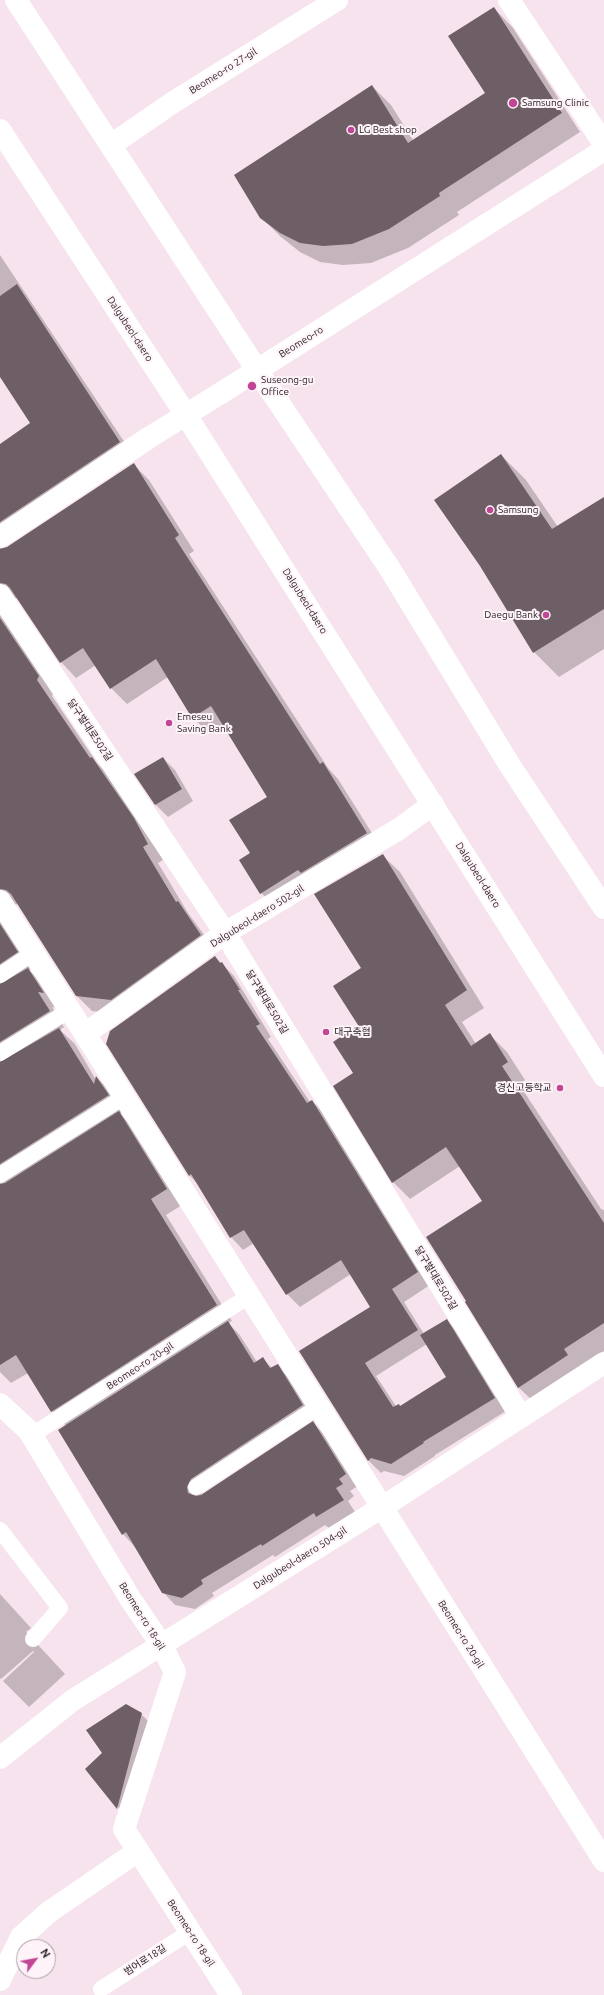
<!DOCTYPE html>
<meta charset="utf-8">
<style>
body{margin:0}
#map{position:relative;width:604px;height:1995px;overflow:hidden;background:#f6e3ed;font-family:Ubuntu,sans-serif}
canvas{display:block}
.north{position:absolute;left:16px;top:1939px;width:40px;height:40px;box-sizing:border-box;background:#fef3f9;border:1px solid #a9a0a5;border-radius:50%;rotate:58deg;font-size:11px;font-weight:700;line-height:16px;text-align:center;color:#2a2326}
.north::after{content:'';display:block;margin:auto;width:14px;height:18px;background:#c24696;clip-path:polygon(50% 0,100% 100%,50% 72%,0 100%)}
</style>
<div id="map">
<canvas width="604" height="1995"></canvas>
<div class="north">N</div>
</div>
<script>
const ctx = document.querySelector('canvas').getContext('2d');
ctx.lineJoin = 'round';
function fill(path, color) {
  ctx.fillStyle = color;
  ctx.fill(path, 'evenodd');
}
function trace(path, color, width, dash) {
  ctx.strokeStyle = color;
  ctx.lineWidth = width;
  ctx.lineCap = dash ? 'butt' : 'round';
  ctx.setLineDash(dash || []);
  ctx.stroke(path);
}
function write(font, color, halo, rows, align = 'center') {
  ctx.font = font + ' Ubuntu,"Noto Sans KR",sans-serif';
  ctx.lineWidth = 4;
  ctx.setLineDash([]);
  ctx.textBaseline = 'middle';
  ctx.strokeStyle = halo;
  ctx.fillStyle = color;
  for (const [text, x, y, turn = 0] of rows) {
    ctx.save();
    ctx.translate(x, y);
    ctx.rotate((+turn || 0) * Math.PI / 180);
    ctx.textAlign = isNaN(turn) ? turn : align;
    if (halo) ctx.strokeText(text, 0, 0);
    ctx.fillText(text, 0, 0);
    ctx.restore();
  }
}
const shadow = new Path2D(`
 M 494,8 L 513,28 L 580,132 L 457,212 L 459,215 L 408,248 L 371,263 L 343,265 L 320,262 L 300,252 L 281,237 L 261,217 L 372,86 L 391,105 L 413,140 L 486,93 Z
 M 0,255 L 135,458 L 9,542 L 3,550 L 133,464 L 149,480 L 194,551 L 189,554 L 328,768 L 338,779 L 382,849 L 277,908 L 261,893 L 251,854 L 269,797 L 223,724 L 209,733 L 193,718 L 168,677 L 127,704 L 111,688 L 96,665 L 76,678 L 61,662 L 18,598 L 9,600 L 54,692 L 52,696 L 97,763 L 108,774 L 149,835 L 163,860 L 158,863 L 188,913 L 216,951 L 127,1015 L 92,1011 L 76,995 L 18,904 L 9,906 L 32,968 L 29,970 L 43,985 L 58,1008 L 52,1007 L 64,1027 L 60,1030 L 75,1044 L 96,1080 L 97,1078 L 112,1093 L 124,1111 L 120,1114 L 134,1128 L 182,1205 L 166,1215 L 232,1321 L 228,1323 L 239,1334 L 257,1362 L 263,1359 L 272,1368 L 277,1366 L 289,1378 L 314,1418 L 203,1491 L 199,1498 L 313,1423 L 325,1435 L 358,1486 L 350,1491 L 354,1496 L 348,1501 L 355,1512 L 329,1528 L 325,1525 L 275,1557 L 273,1555 L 212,1593 L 214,1596 L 195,1609 L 175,1605 L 163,1592 L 134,1546 L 123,1534 L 66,1426 L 52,1411 L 28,1373 L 11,1383 L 0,1372 L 0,457 L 32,423 L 0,376 Z
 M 501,455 L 526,480 L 558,527 L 604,498 L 604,649 L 559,677 L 534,652 Z
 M 163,758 L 175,770 L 193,801 L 168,817 L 156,805 L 136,775 Z
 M 382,855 L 400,872 L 484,1008 L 462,1022 L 476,1044 L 490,1035 L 507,1052 L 525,1080 L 519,1084 L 601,1209 L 604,1210 L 604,1351 L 581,1366 L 536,1404 L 518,1387 L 483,1202 L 460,1166 L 410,1199 L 393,1182 L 354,1073 L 359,1026 L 362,969 Z
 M 215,957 L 234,976 L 271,1037 L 268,1039 L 310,1102 L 312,1101 L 325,1114 L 430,1285 L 404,1302 L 424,1334 L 447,1321 L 459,1333 L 506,1411 L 435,1455 L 435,1456 L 404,1476 L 384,1471 L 381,1473 L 368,1460 L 300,1352 L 371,1307 L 351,1274 L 300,1307 L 287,1294 L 254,1243 L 243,1250 L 231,1237 L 198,1184 L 189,1175 ZM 427,1344 L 448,1378 L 401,1407 L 396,1406 L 376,1376 Z
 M 0,1594 L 31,1628 L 26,1632 L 65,1674 L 29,1707 L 3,1681 L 34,1652 L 33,1651 L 1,1679 L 0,1678 Z
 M 141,1714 L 153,1726 L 129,1820 L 86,1769 Z`);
const building = new Path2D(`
 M 494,7 L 562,113 L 439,193 L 440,196 L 389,229 L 352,244 L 323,246 L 300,243 L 280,233 L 260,218 L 234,175 L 372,85 L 408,143 L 485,93 L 448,36 Z
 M 17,284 L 120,442 L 0,522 L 0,444 L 30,423 L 0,377 L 0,296 Z
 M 501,454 L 552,529 L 604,497 L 604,609 L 533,653 L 480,566 L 434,500 Z
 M 134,463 L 179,535 L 175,538 L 320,764 L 323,762 L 367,833 L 301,873 L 298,870 L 260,894 L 239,860 L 250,853 L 229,820 L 267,797 L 211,706 L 192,718 L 156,659 L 110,689 L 83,648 L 60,663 L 10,588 L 6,584 L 0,583 L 0,549 L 7,547 Z
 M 0,618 L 39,676 L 37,680 L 90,758 L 92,757 L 134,818 L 148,844 L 143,847 L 176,902 L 178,901 L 201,935 L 111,1000 L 76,996 L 11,894 L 6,890 L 0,889 Z
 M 163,757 L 182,789 L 155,805 L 134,774 Z
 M 383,854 L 467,990 L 445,1005 L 471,1046 L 490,1033 L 508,1062 L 502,1066 L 604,1223 L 604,1323 L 564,1349 L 568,1355 L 518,1388 L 465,1302 L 466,1301 L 426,1237 L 482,1201 L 446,1147 L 392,1183 L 333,1086 L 353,1073 L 333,1042 L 358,1025 L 333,986 L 361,968 L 314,894 Z
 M 0,924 L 18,952 L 0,964 Z
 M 215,956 L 220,963 L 222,962 L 240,990 L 238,990 L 260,1024 L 256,1026 L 307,1103 L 312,1100 L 418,1272 L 392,1289 L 418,1330 L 365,1363 L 393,1407 L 399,1404 L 400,1406 L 446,1377 L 420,1335 L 447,1319 L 495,1398 L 423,1442 L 424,1443 L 391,1464 L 371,1458 L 368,1461 L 299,1351 L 370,1307 L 341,1260 L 286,1295 L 244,1230 L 230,1238 L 191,1174 L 189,1176 L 106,1044 L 110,1031 Z
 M 28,968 L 44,993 L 38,992 L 50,1011 L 0,1042 L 0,984 Z
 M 59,1028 L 94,1084 L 96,1076 L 109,1095 L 0,1164 L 0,1062 Z
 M 119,1111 L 167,1189 L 151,1199 L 217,1305 L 51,1412 L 16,1355 L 0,1365 L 0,1184 L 5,1183 Z
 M 228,1321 L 254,1363 L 263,1357 L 270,1368 L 278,1364 L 303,1405 L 191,1479 L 187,1487 L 188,1493 L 196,1496 L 201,1495 L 313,1421 L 346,1474 L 339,1479 L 343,1484 L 336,1488 L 344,1500 L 316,1517 L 314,1513 L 262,1546 L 261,1544 L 201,1580 L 203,1584 L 182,1598 L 162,1593 L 126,1532 L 122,1535 L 58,1430 Z
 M 126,1704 L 142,1713 L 117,1809 L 85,1769 L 102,1753 L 86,1730 Z`);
const lane = new Path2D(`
 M 0,975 L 33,953
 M 0,1053 L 70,1010
 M 0,1175 L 124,1097
 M 32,1435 L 249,1296
 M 196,1487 L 318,1407
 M 0,1530 L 60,1608 L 33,1639
 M 101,1989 L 190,1932`);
const street = new Path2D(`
 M 509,0 L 604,144
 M 111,145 L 172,103 L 337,0
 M 0,537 L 150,437 L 221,393
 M 0,595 L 225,933 L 521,1417
 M 0,901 L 85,1034 L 604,1861
 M 85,1034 L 225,933 L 399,829 L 433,804
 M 0,1404 L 29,1431 L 131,1600 L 161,1644 L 175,1672 L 124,1829 L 231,1995
 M 0,1980 L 21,1937 L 49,1912 L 138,1851`);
const secondary = new Path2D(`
 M 16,0 L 257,370 L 390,569 L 509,764 L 604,908
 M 0,130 L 186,415 L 604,1076
 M 221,393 L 604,150
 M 0,1758 L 73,1700 L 381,1508 L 604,1363`);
const markers = [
 [513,103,5,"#c24696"],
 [351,130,4,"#c24696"],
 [252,386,5,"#c24696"],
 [490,510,4,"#c24696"],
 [546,615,4,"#c24696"],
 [169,723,4,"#c24696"],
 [326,1032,4,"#c24696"],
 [560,1088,4,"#c24696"]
];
const streetNames = [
 ["Beomeo-ro 27-gil",223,71,-32],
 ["Dalgubeol-daero",130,329,57],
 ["Beomeo-ro",301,342,-32],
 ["Dalgubeol-daero",305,601,58],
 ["달구벌대로502길",90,730,56],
 ["Dalgubeol-daero",478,875,58],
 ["Dalgubeol-daero 502-gil",257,916,-32],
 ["달구벌대로502길",267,1002,59],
 ["달구벌대로502길",436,1278,59],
 ["Beomeo-ro 20-gil",140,1366,-33],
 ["Dalgubeol-daero 504-gil",300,1558,-32],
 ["Beomeo-ro 18-gil",142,1616,58],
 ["Beomeo-ro 20-gil",461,1634,58],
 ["Beomeo-ro 18-gil",191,1933,57],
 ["범어로18길",145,1960,-33]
];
const poiNames = [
 ["Samsung Clinic",522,103],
 ["LG Best shop",359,130],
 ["Suseong-gu",261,380],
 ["Office",261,392],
 ["Samsung",498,510],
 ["Daegu Bank",538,615,"right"],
 ["Emeseu",177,717],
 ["Saving Bank",177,729],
 ["대구축협",334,1032],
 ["경신고등학교",552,1088,"right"]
];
fill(shadow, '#0003');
fill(building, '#6e5e66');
trace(lane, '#fff', 16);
trace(street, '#fff', 22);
trace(secondary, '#fff', 22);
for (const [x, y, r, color] of markers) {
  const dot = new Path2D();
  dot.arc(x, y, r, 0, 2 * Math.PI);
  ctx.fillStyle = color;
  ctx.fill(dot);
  trace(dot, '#fef3f9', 1.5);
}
write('10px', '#2a2326', '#fef3f9', streetNames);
write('10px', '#2a2326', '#fef3f9', poiNames, 'left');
</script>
